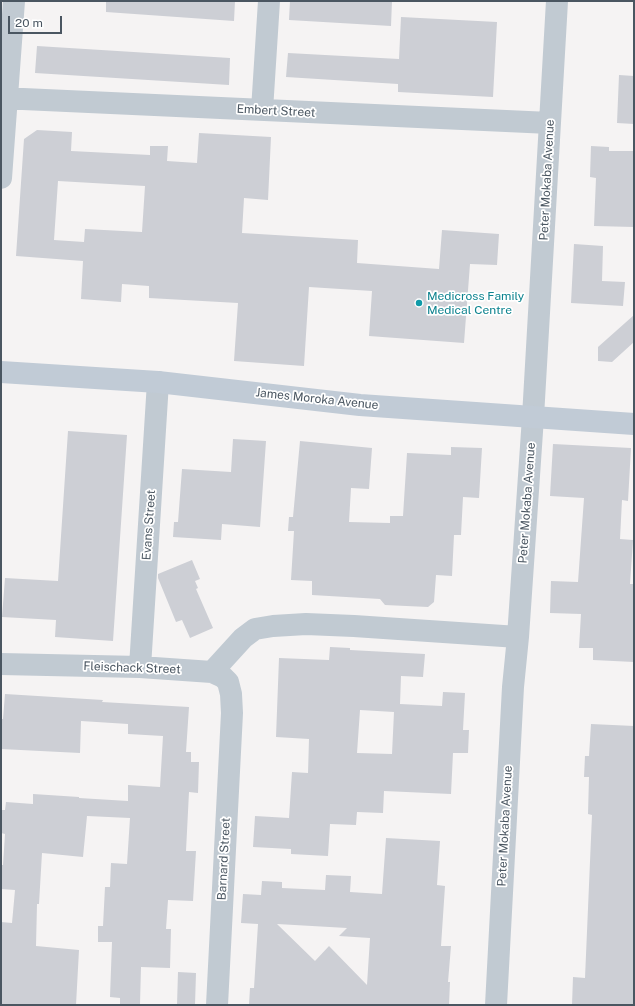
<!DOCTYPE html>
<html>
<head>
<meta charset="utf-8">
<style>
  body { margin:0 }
  #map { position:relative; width:635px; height:1006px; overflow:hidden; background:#f5f3f3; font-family:"Public Sans",sans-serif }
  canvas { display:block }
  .frame { position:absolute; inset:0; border:2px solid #4a5661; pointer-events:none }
  .scale { position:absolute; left:8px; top:16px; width:54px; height:18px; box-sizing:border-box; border:2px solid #4a5661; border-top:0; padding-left:5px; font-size:12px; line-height:14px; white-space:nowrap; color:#4a5661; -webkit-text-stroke:3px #fff; paint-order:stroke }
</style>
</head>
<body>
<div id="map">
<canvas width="635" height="1006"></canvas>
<div class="frame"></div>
<div class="scale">20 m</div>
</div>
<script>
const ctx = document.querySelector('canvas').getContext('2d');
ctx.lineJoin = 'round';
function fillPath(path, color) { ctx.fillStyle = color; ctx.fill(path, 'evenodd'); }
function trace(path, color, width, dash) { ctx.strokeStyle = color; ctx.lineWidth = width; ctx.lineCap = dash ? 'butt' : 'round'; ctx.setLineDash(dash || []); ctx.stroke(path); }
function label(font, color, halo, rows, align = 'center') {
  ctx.font = font + ' "Public Sans",sans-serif'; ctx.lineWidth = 3.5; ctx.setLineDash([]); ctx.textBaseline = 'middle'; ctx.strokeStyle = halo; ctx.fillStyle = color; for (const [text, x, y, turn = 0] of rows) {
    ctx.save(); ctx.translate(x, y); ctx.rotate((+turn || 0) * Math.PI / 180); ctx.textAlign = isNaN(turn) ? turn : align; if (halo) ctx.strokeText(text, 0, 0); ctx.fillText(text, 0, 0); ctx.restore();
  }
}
fillPath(new Path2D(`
  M106,1H235L234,21L106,12Z
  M290,1H392L391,26L289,20Z
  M401,17L497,22L493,97L398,92V84L286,77L288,53L399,59Z
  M37,46L230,58L229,85L35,73Z
  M619,75L634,76V124L617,123Z
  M37,130L72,132L71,151L150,155V146H168L167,161L197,163L199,133L271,137L268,200L244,198L242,233L358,240L357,263L439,269L442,230L499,234L497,265L470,264L464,343L369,336L372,291L309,287L304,366L234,361L238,303L149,298V286L122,284L121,302L81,299L83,261L16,256L24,139ZM58,181L145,186L142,232L85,229L84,242L54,240Z
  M591,146L609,147V151H634V227L594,226L596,178L590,177Z
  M574,244L603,246L602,281L625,282L623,306L571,303Z
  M634,315V342L612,362L598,361V347Z
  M68,431L127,435L113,641L55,637L56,620L2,617L5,578L58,581Z
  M233,439L266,441L260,527L222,524L221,540L173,537L174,522H178L182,469L231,472Z
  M300,441L372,448L369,489L351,488L349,522L390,523V516H403L407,453L451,455V447L482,448L479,498L463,497L461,535H454L452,576L436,575L434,602L428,607L385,605L380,599L312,595V581L291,580L294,531H288L289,517H293Z
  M553,444L631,448L628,501L622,500L620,539L633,540L630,584H634V662L593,660V648H579L581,614L550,613L551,581L578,582L584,498L550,496Z
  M192,560L200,579L195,581L198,588L196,589L213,628L190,638L182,620L176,622L158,578V574Z
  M330,647L350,648V650L425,654L423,677L401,676L400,704L442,706L443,692L465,693L463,730H469L468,753H453L451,794L384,791L383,813L357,812L356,825L330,824L328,856L291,854V849L253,847L255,816L289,818L292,772L308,773L309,739L276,737L279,658L329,660ZM360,710L394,712L392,754L357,753Z
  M5,694L103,700L102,702L189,707L186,752H191V762H199L198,793L189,792L186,851H196L193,901L168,900L166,929H171L170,968L141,967L140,1004H120V998L110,997L112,942H98V926H103L105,887H110L111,863L127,864L130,818L87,816L83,857L42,853L39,904H37L36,946L79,950L76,1005H1V922L12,923L15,890L1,889V865H3L5,834L1,833V810H5L6,802L33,804V794L79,797V798L128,801V785L160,787L163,736L128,734V724L81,721L80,753L1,749V719H3Z
  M591,724L634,726V1005H572L573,977L585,978L592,815L588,814L589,777H584L585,756H589Z
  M386,838L440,841L437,885L445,886L441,946H451L448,982H450L449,1005H249L250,988H254L258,924L241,923L243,894L261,895L262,881L282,882V888L325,890L326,875L351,876L350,892L382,894ZM277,924L347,928L339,936L370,938L367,985L329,946L315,961Z
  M178,972L196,973L195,1005H177Z`), '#cdcfd5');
trace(new Path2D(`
  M1,98L550,123
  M262,110L269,1
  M1,178L14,1
  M1,664L140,667L212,672L223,677L228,682L231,694L232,713L217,1005
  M140,667L158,382
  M212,672L243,638L255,629L273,626L306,624L354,626L518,637
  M496,1005L513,687L518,637L533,417L557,1`), '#c1cad2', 22);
trace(new Path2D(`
  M1,372L158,382L360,405L634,424`), '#c1cbd6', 22);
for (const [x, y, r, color] of [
  [419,303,4,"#0f9aa8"]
]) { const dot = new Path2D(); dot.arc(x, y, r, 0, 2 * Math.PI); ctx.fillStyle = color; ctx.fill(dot); trace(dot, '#fff', 1.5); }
label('12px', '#4a5661', '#fff', [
  ["Embert Street",276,111,3],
  ["Peter Mokaba Avenue",547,180,-87],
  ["James Moroka Avenue",317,399,6],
  ["Peter Mokaba Avenue",527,503,-86],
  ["Evans Street",149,525,-86],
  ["Fleischack Street",132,668,2],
  ["Peter Mokaba Avenue",505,826,-87],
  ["Barnard Street",224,859,-87]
]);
label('12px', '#0d838f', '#fff', [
  ["Medicross Family",427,296],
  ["Medical Centre",427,310]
], 'left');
</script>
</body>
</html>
